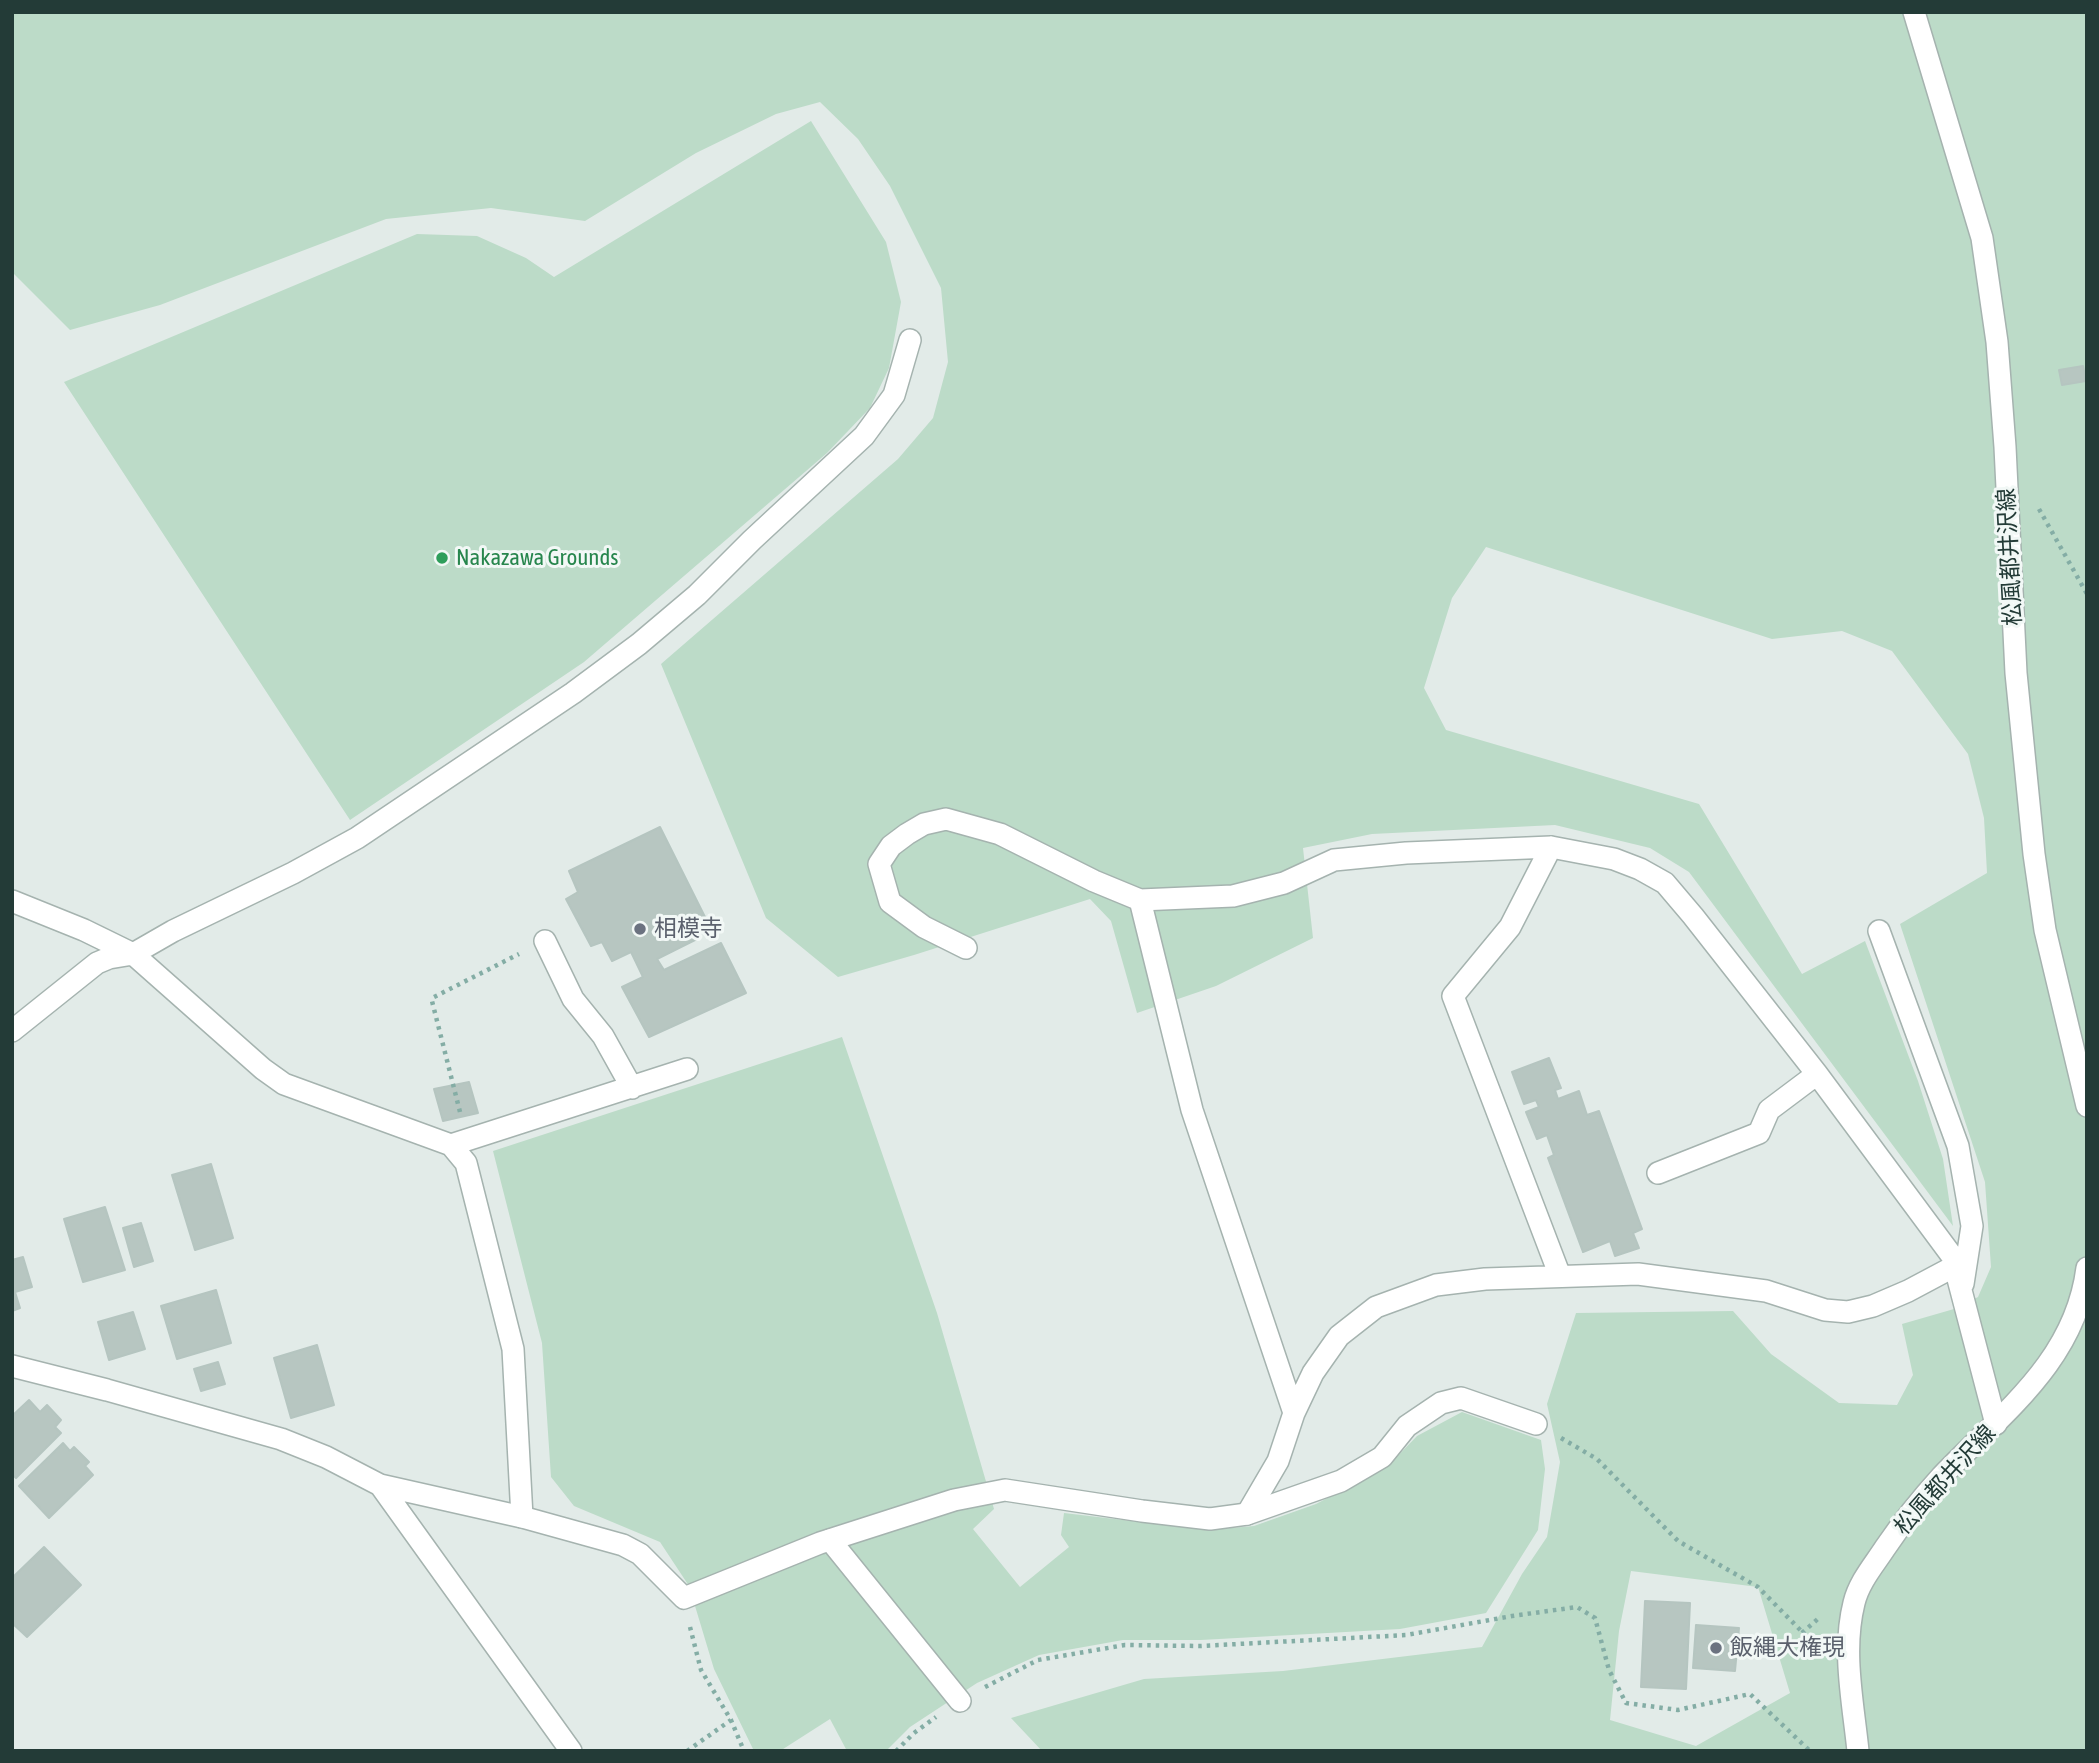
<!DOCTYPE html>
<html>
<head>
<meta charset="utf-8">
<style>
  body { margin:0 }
  #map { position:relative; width:2099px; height:1763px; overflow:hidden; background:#e2ebe8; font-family:"Asap Condensed",sans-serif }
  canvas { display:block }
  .frame { position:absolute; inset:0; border:14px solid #233b37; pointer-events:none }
</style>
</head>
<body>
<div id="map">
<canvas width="2099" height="1763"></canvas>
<div class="frame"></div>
</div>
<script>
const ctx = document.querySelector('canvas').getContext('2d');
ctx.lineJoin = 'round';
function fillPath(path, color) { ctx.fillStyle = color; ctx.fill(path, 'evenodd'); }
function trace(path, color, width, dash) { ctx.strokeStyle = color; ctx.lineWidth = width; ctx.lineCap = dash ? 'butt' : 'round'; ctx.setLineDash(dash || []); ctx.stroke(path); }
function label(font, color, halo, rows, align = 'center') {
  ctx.font = font + ' "Asap Condensed","Noto Sans JP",sans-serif'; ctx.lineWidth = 6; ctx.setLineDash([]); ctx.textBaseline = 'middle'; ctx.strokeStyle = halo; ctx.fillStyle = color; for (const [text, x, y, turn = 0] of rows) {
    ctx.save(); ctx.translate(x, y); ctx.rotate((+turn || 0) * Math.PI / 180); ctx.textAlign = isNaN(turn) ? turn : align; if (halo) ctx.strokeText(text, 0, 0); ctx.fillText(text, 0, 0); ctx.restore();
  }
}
fillPath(new Path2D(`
  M12,12H2087V1751H1042L1011,1718L1144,1679L1283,1671L1482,1647L1522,1574L1547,1537L1560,1462L1547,1404L1576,1313L1733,1311L1771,1354L1839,1403L1897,1405L1913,1375L1902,1324L1954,1309L1978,1297L1991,1267L1985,1182L1900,924L1987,873L1984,818L1968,754L1892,651L1842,631L1772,639L1486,547L1452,598L1424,688L1446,730L1699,804L1802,974L1865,941L1918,1081L1943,1159L1953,1226L1689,872L1650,848L1555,825L1372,834L1303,848L1313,938L1216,986L1137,1013L1111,921L1090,899L914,955L838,977L766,918L661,664L898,459L933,418L948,362L941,288L890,186L858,139L820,102L776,114L696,153L585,221L491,208L386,219L160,305L70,330L12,272ZM1631,1571L1758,1587L1790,1693L1696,1746L1610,1720L1619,1631Z
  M811,121L886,242L901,302L889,368L870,408L827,453L584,662L350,820L64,382L417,234L477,236L526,258L554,277Z
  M842,1037L937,1313L994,1509L973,1529L1020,1587L1069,1547L1061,1535L1064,1513L1208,1530L1254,1526L1316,1504L1387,1467L1417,1436L1462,1412L1541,1440L1545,1469L1538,1530L1486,1613L1400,1629L1201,1640H1123L1039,1655L977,1683L910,1727L886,1751H847L830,1719L780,1751H754L714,1669L689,1586L660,1542L574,1506L551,1477L542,1343L493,1151Z`), '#bcdbc8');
const building = new Path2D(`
  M2083,366L2086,381L2062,385L2059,370Z
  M660,827L705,917L695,922L701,937L657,959L664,970L721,943L746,993L649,1037L622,987L643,977L631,952L612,961L602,942L591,946L566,899L578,892L569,871Z
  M1549,1058L1561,1088L1555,1090L1558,1099L1579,1091L1587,1115L1599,1111L1642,1229L1633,1233L1639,1248L1615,1256L1610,1241L1583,1252L1548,1158L1554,1155L1547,1135L1537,1139L1526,1112L1539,1107L1536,1100L1524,1104L1512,1072Z
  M469,1082L478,1113L443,1121L434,1089Z
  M211,1164L233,1238L195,1250L172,1175Z
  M105,1207L125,1270L83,1282L64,1219Z
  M141,1223L153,1261L134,1267L123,1228Z
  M23,1257L32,1287L15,1292L20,1308L12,1311V1260Z
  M216,1290L231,1343L177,1359L161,1306Z
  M133,1312L145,1349L109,1360L98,1322Z
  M317,1345L334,1405L291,1418L274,1358Z
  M218,1362L225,1384L201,1391L194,1369Z
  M29,1400L40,1412L47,1405L61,1420L55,1427L61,1433L16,1478L12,1474V1416Z
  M63,1443L70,1451L74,1447L89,1462L85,1466L93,1475L49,1518L19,1486Z
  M44,1547L81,1585L27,1637L12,1623V1578Z
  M1645,1601L1690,1603L1686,1689L1641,1687Z
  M1696,1625L1739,1628L1735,1671L1693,1668Z`);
fillPath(building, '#b7c6c1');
trace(building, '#b5c5c0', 2);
const service = new Path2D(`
  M1551,847L1510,927L1453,996L1560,1276
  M1140,900L1192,1110L1294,1413
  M12,901L84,930L133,954L263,1069L284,1084L451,1145L466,1163L513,1349L522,1517
  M1879,931L1958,1146L1972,1226L1963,1284
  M545,941L573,999L603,1036L632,1088
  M966,948L924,927L890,902L879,864L891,846L907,834L924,824L946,819L1000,834L1094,881L1140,900L1233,896L1284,883L1334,860L1406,853L1551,847L1614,859L1640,869L1665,883L1693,916L1817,1074L1952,1256L1996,1424
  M12,1031L97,963L109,958L133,954L173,931L293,873L357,838L573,693L639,644L697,595L752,540L864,436L894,395L910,340
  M451,1145L687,1069
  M1658,1173L1759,1133L1769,1110L1817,1074
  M1247,1514L1278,1461L1294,1413L1313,1373L1339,1336L1376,1307L1436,1285L1485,1279L1638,1274L1766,1291L1825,1310L1848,1312L1873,1306L1908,1291L1955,1266
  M830,1540L960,1701`);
const minor = new Path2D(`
  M12,1366L107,1390L281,1439L326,1457L380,1485L522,1517L623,1545L640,1554L684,1598L820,1543L954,1500L1005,1490L1142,1511L1210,1519L1247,1514L1341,1481L1382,1457L1407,1426L1441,1403L1461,1398L1536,1424
  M380,1485L571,1751`);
const tertiary = new Path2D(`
  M1914,12L1982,238L1997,342L2005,447L2016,673L2034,854L2045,930L2087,1106
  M1858,1751C1853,1702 1842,1651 1854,1603C1859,1582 1874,1565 1885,1548C1902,1523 1921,1499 1941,1477C2001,1414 2075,1362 2087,1268`);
trace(service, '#a5b3af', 24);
trace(minor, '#a5b3af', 24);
trace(tertiary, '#a5b3af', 24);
trace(new Path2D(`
  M2039,509L2087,594
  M460,1112L432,1001L434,997L519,954
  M1561,1438L1597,1459L1678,1541L1758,1587L1818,1648
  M690,1627L701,1670L731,1720L744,1751
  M1802,1633L1820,1617
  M985,1687L1038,1660L1125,1645L1201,1646L1406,1635L1512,1616L1577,1607L1595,1618L1609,1670L1626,1703L1678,1710L1750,1694L1810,1751
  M687,1751L731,1720
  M896,1751L914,1733L936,1717`), '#84ada5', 4.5, [3.5, 5]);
trace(service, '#fff', 21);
trace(minor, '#fff', 21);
trace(tertiary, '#fff', 21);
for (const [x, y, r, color] of [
  [442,558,7,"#2e9e5b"],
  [640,929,7,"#6b7280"],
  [1716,1648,7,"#6b7280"]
]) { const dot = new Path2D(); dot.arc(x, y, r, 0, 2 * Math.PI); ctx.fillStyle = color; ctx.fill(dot); trace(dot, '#f2f8f6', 2.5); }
label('23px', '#233b37', '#f2f8f6', [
  ["松風都井沢線",2010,557,-93],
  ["松風都井沢線",1945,1480,-48]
]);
label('23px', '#27864d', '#f2f8f6', [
  ["Nakazawa Grounds",456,558]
], 'left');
label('23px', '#5b616d', '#f2f8f6', [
  ["相模寺",654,929],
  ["飯縄大権現",1730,1648]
], 'left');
</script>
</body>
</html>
